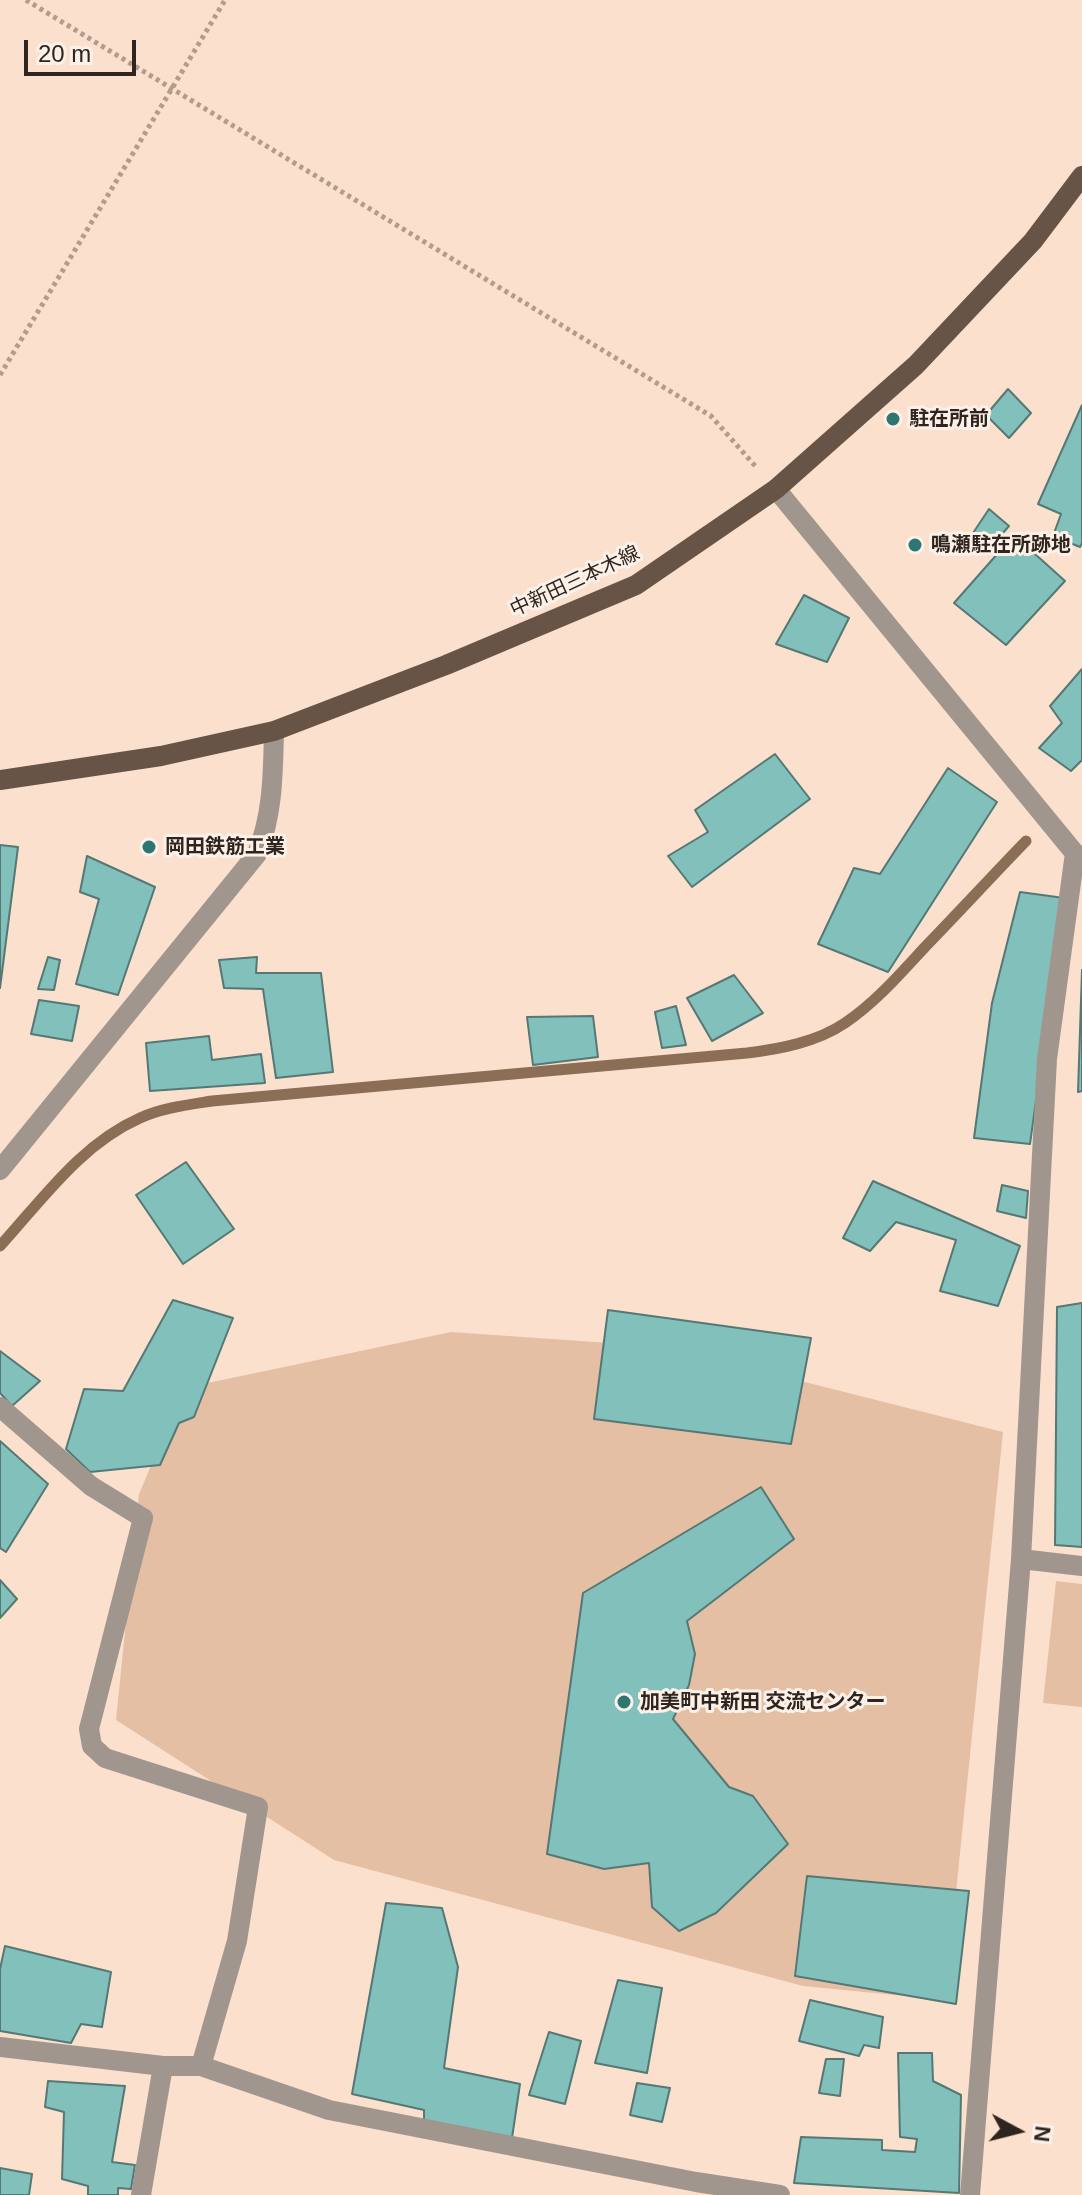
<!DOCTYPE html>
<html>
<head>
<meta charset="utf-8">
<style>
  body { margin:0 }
  #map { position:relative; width:1082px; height:2195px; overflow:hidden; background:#fbe0cd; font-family:Helvetica,sans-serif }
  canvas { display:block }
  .north { position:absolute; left:978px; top:2091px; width:80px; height:80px; -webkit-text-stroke:6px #fcf1e9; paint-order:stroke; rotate:97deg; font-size:22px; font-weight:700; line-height:32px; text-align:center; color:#2f251e }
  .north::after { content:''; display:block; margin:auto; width:28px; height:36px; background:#2f251e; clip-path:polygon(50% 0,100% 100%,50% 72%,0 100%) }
  .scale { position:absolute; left:24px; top:40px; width:112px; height:36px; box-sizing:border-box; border:4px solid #2f251e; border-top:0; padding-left:10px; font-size:24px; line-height:28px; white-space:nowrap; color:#2f251e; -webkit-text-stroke:6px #fcf1e9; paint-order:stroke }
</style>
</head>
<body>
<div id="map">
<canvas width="1082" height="2195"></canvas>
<div class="north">N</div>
<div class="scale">20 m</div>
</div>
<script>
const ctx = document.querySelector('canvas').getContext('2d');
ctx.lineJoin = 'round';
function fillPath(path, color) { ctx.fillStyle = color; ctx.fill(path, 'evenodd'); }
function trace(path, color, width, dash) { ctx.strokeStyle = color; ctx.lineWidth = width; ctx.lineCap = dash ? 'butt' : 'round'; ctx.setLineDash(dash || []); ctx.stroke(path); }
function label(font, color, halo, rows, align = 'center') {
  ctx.font = font + ' Helvetica,"Noto Sans JP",sans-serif'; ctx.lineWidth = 6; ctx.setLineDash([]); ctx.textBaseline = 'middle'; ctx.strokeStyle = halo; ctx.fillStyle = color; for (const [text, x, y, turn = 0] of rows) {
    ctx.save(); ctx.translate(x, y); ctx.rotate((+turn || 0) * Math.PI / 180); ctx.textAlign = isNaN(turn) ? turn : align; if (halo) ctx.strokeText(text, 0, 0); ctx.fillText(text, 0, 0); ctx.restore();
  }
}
fillPath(new Path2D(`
  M451,1332L609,1343L781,1376L1003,1432L945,2000L803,1986L334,1860L116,1720L139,1494L184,1388Z
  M1056,1581L1082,1584V1707L1043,1703Z`), '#e5bfa3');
trace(new Path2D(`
  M0,1246C42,1200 81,1144 140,1118C162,1108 187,1105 212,1101L747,1053C780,1049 817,1042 845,1023C875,1003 901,973 925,947C959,912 992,876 1026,841`), '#8c6d56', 11);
const building = new Path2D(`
  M1008,389L1031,413L1009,438L986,415Z
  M1082,405V543L1080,547L1053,536L1061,514L1038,504Z
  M989,509L1009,526L989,549L971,536Z
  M1014,535L1065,581L1006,645L954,603Z
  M804,595L849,618L827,662L776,644Z
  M1082,669V760L1071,771L1039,748L1062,723L1050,706Z
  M775,754L810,799L692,887L668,856L708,832L695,810Z
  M948,768L997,802L888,972L818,944L854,868L880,874Z
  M0,845L18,847L0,988Z
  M87,856L155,887L118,995L76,984L99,899L80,892Z
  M1020,892L1064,898L1030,1144L974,1138L992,1003Z
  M48,957L60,960L54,990L38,989Z
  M257,957L256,973H321L333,1072L276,1078L263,989L224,988L219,960Z
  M1082,970V1091L1078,1092Z
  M734,975L763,1013L712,1041L687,998Z
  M39,1000L79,1006L72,1041L31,1034Z
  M676,1006L686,1045L662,1048L655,1012Z
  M593,1016L598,1057L533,1065L527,1017Z
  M209,1036L212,1060L261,1054L265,1083L150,1091L146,1043Z
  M186,1162L234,1229L183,1264L136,1195Z
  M873,1181L1020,1246L998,1306L940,1291L956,1240L896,1222L870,1251L843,1238Z
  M1002,1185L1028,1191L1026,1218L997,1211Z
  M173,1300L233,1318L194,1417L179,1423L160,1465L90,1472L66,1449L84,1389L123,1391Z
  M1082,1303V1547L1055,1545L1057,1307Z
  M608,1310L811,1338L791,1444L594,1419Z
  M0,1351L40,1381L12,1406L0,1393Z
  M0,1441L48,1484L6,1552L0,1548Z
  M761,1487L794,1539L687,1621L695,1654L689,1685L673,1719L729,1787L753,1796L788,1844L716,1913L679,1931L652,1907L649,1863L604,1869L547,1854L583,1593Z
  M0,1580L17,1599L0,1618Z
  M807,1876L969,1891L956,2004L795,1976Z
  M386,1903L442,1908L458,1967L444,2068L520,2084L512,2138L424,2121V2110L352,2094Z
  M5,1946L111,1972L102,2027L81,2024L71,2043L0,2031V1969Z
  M618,1980L662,1988L647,2073L595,2063Z
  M810,2000L883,2017L879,2048L864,2045L859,2056L799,2041Z
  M549,2032L581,2041L565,2104L529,2095Z
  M898,2053H932L933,2081L961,2095L959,2193L794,2183L801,2137L882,2140V2150L915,2152L917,2139L900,2137Z
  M826,2059H844L840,2096L819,2093Z
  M48,2081L125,2086L112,2162L135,2165L131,2189L118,2188V2195H88V2186L62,2179L64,2112L45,2107Z
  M637,2083L670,2088L662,2122L630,2115Z
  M0,2168L32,2174L29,2195H0Z`);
fillPath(building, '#81c0bb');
trace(building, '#557875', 2);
trace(new Path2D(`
  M26,0L711,416L757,468
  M0,375L225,0`), '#b19c8d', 5, [4, 4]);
trace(new Path2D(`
  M776,489L1082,862
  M0,1170L257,854C273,814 273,774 274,731
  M0,1407L91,1486L143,1518L89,1729L92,1746L105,1758L258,1807L237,1941L201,2066
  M1021,1559L1082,1566
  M0,2047L163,2066H201L329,2110L696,2182L780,2195
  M141,2195L163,2066
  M970,2195L1021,1559L1047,1059L1075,853`), '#a1968d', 20);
trace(new Path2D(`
  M0,780L161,756L274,731L446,665L636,585L776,489L916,365L1033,241L1082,176`), '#675446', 20);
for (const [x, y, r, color] of [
  [893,419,8,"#2d7671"],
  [915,545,8,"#2d7671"],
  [149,847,8,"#2d7671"],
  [624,1702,8,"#2d7671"]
]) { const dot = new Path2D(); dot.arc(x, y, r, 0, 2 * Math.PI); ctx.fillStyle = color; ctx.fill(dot); trace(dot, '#fcf1e9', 3); }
label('bold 20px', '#2f251e', '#fcf1e9', [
  ["駐在所前",909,419],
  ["鳴瀬駐在所跡地",931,545],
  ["岡田鉄筋工業",165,847],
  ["加美町中新田 交流センター",640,1702]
], 'left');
label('20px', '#2f251e', '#fcf1e9', [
  ["中新田三本木線",575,582,-25]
]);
</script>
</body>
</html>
